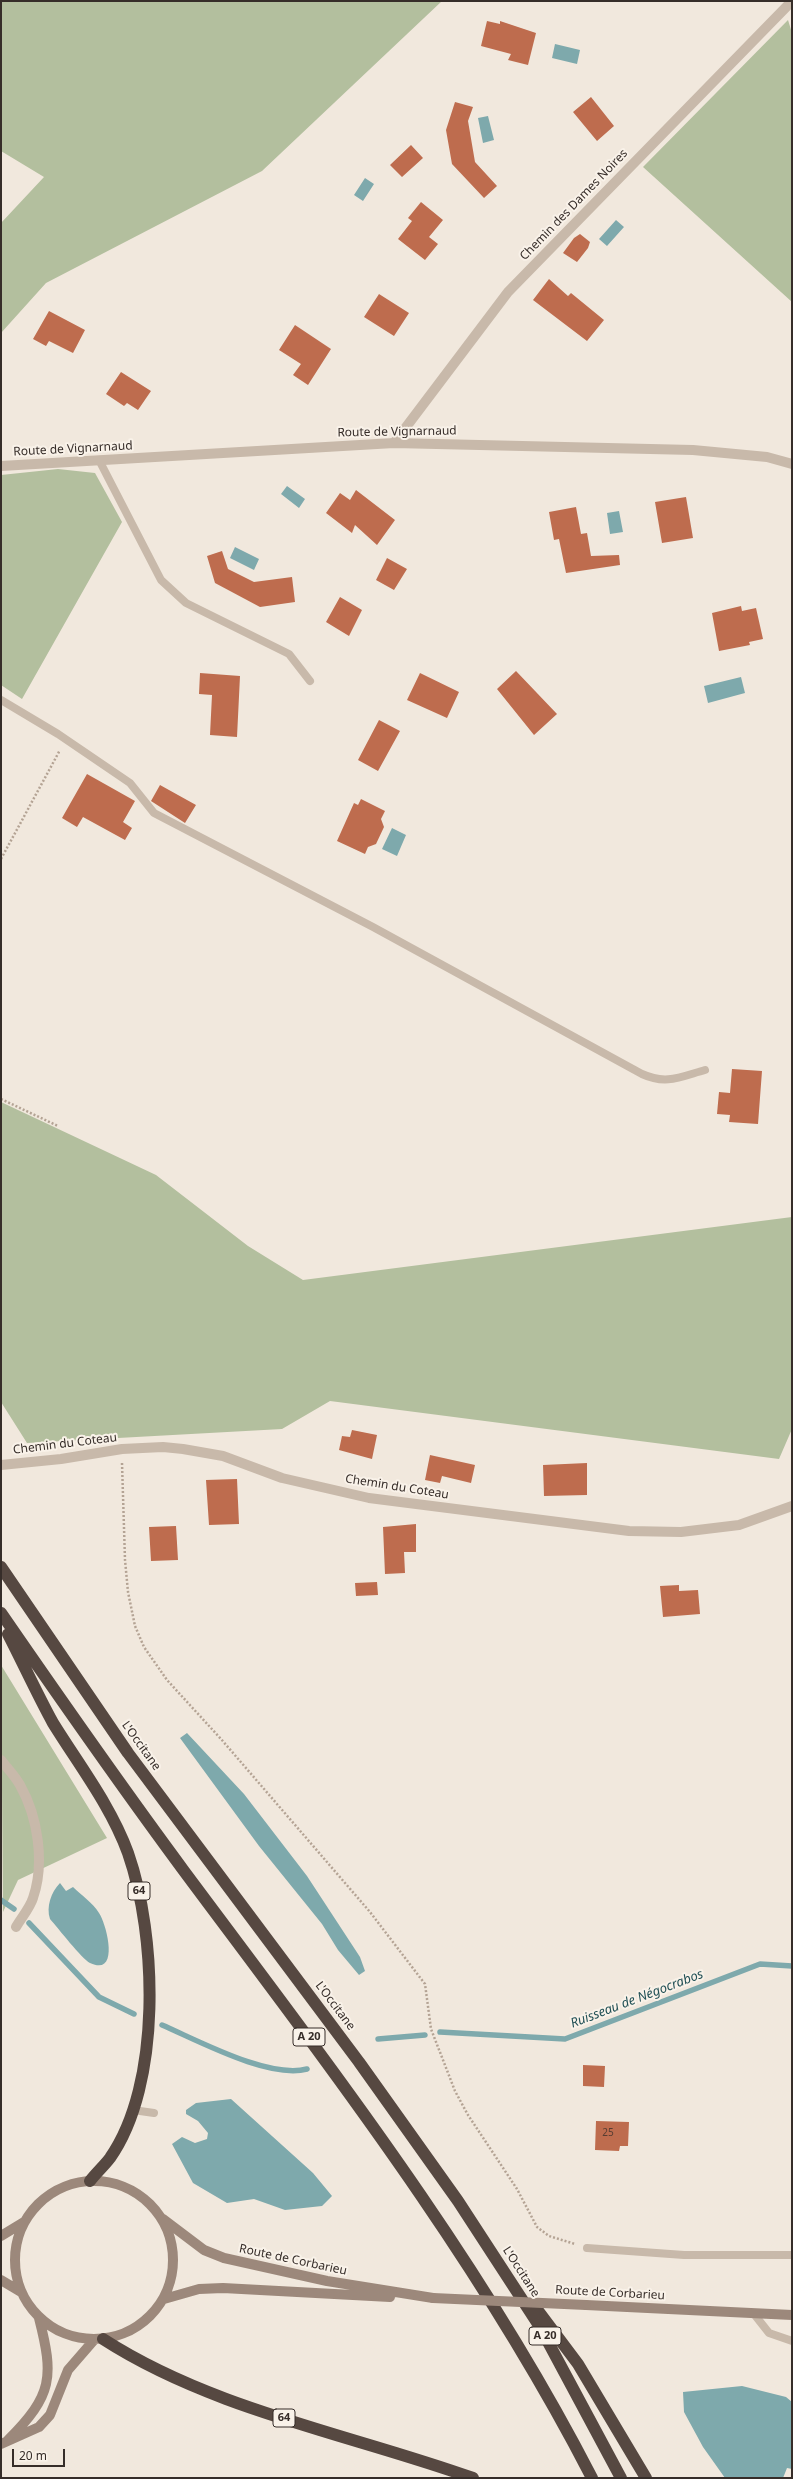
<!DOCTYPE html>
<html>
<head>
<meta charset="utf-8">
<style>
  body { margin:0 }
  #map { position:relative; width:793px; height:2479px; overflow:hidden; background:#f1e8dd; font-family:"Noto Sans",sans-serif }
  canvas { display:block }
  .frame { position:absolute; inset:0; border:2px solid #362d29; pointer-events:none }
  .scale { position:absolute; left:12px; top:2449px; width:53px; height:18px; box-sizing:border-box; border:2px solid #362d29; border-top:0; padding-left:5px; font-size:12px; line-height:14px; white-space:nowrap; color:#362d29; -webkit-text-stroke:3px #f9f2e9; paint-order:stroke }
</style>
</head>
<body>
<div id="map">
<canvas width="793" height="2479"></canvas>
<div class="frame"></div>
<div class="scale">20 m</div>
</div>
<script>
const ctx = document.querySelector('canvas').getContext('2d');
ctx.lineJoin = 'round';
function fillPath(path, color) { ctx.fillStyle = color; ctx.fill(path, 'evenodd'); }
function trace(path, color, width, dash) { ctx.strokeStyle = color; ctx.lineWidth = width; ctx.lineCap = dash ? 'butt' : 'round'; ctx.setLineDash(dash || []); ctx.stroke(path); }
function label(font, color, halo, rows, align = 'center') {
  ctx.font = font + ' "Noto Sans",sans-serif'; ctx.lineWidth = 4; ctx.setLineDash([]); ctx.textBaseline = 'middle'; ctx.strokeStyle = halo; ctx.fillStyle = color; for (const [text, x, y, turn = 0] of rows) {
    ctx.save(); ctx.translate(x, y); ctx.rotate((+turn || 0) * Math.PI / 180); ctx.textAlign = isNaN(turn) ? turn : align; if (halo) ctx.strokeText(text, 0, 0); ctx.fillText(text, 0, 0); ctx.restore();
  }
}
fillPath(new Path2D(`
  M1,1H442L262,171L46,283L1,333V223L44,177L1,151Z
  M788,20L792,33V302L643,167Z
  M58,469L95,473L122,522L22,699L1,685V475Z
  M1,1102L156,1175L248,1246L303,1280L792,1217V1429L779,1459L330,1401L282,1429L27,1443L1,1402Z
  M1,1665L107,1838L18,1880L3,1912Z`), '#b3bf9e');
fillPath(new Path2D(`
  M555,44L580,50L577,64L552,58Z
  M488,116L494,140L483,143L478,118Z
  M365,178L374,184L363,201L354,195Z
  M616,220L624,227L607,246L599,239Z
  M287,486L305,499L299,508L281,494Z
  M619,511L623,532L610,534L607,513Z
  M235,547L259,559L254,570L230,558Z
  M741,677L745,693L708,703L704,686Z
  M392,828L406,835L397,856L382,849Z
  M187,1733L244,1794L307,1876L360,1957L365,1971L359,1975L338,1950L322,1924L259,1846L180,1738Z
  M60,1883L66,1891L73,1887C81,1895 93,1903 99,1913C107,1925 120,1977 90,1963C82,1959 58,1928 50,1919C46,1907 51,1892 60,1883Z
  M231,2099L313,2173L332,2196L322,2206L285,2210L254,2199L227,2203L193,2183L172,2144L182,2137L195,2143L207,2139L208,2133L198,2121L186,2114V2110L196,2103Z
  M742,2386L786,2397L792,2402V2469L787,2468L783,2478H725L703,2447L684,2412L683,2392Z`), '#7ea9ac');
trace(new Path2D(`
  M1,1900L14,1909
  M29,1923L99,1997L134,2014
  M162,2025C199,2041 269,2079 307,2069
  M440,2032L565,2039L760,1964L792,1966
  M378,2039L425,2035`), '#7ea9ac', 5.5);
fillPath(new Path2D(`
  M487,21L500,24V21L536,33L528,65L508,60L511,54L481,46Z
  M591,97L614,126L597,141L573,112Z
  M455,102L473,107L468,121L475,162L497,186L484,198L452,164L446,130Z
  M411,145L423,158L402,177L390,165Z
  M421,202L443,220L429,237L438,244L425,260L398,239L412,221L408,218Z
  M580,234L590,242L588,248L577,262L563,253L574,238Z
  M549,279L568,296L571,293L604,320L587,341L533,300Z
  M379,294L409,313L394,336L364,317Z
  M49,311L85,330L73,353L49,341L46,346L33,339Z
  M295,325L331,349L308,385L293,375L301,364L279,350Z
  M121,372L151,391L138,410L127,403L124,406L106,394Z
  M356,490L395,520L377,545L355,525L352,533L326,513L340,493L350,500Z
  M686,497L693,538L662,543L655,502Z
  M576,507L581,534L587,533L591,556L619,555L620,565L566,573L559,539L554,540L549,512Z
  M222,551L228,569L254,582L292,577L295,602L260,607L215,583L207,556Z
  M387,558L407,569L394,590L376,580Z
  M340,597L362,610L349,636L326,622Z
  M741,606L742,611L756,608L763,639L749,642L750,645L719,651L712,613Z
  M516,671L557,714L534,735L497,689Z
  M200,673L240,676L237,737L210,735L212,695L199,694Z
  M420,673L459,692L447,718L407,700Z
  M379,720L400,731L378,771L358,760Z
  M87,774L135,801L123,822L132,828L125,840L83,817L77,827L62,818Z
  M160,785L196,805L185,823L151,801Z
  M361,799L385,811L381,819L384,827L376,844L368,847L365,854L337,841L354,803L358,805Z
  M732,1069L762,1071L758,1124L729,1122L730,1115L717,1114L719,1092L730,1093Z
  M352,1430L377,1435L372,1459L339,1450L342,1436L350,1437Z
  M430,1455L475,1465L471,1483L442,1476L440,1483L425,1480Z
  M587,1463V1495L544,1496L543,1465Z
  M237,1479L239,1524L209,1525L206,1480Z
  M416,1524V1552H404L405,1573L385,1574L383,1527Z
  M176,1526L178,1560L151,1561L149,1527Z
  M377,1582L378,1595L356,1596L355,1583Z
  M679,1585V1591L698,1590L700,1614L663,1617L660,1586Z
  M583,2065L605,2066L604,2087L583,2086Z
  M596,2121L629,2122L628,2146H620L619,2151L595,2150Z`), '#be6c4e');
trace(new Path2D(`
  M1,859L60,750
  M1,1099L58,1126
  M122,1463L125,1560L128,1592L135,1626L144,1647L167,1680L221,1739L370,1912L425,1984L431,2029L455,2091L468,2115L517,2189L537,2227L549,2236L575,2244`), '#b4a394', 2.5, [2, 2]);
trace(new Path2D(`
  M99,460L161,580L186,603L289,654L310,681
  M1,700L58,734L130,783L154,813L373,927L642,1074C666,1085 680,1077 705,1070
  M133,2110L154,2113
  M587,2248L684,2255H792
  M754,2314L769,2333L792,2341`), '#c8b9aa', 8);
trace(new Path2D(`
  M394,443L508,292L792,1
  M1,1465L61,1459L122,1449L163,1447L183,1449L223,1456L282,1478L369,1498L629,1531L681,1532L739,1525L792,1506
  M1,1760C7,1768 15,1776 20,1785C38,1817 45,1863 33,1898C30,1908 21,1918 16,1927`), '#c8b9aa', 10);
trace(new Path2D(`
  M1,466L394,443L693,450L767,457L792,464`), '#c8b9aa', 10);
trace(new Path2D(`
  M15 2260a79 79 0 1 1 158 0a79 79 0 1 1-158 0Z
  M163,2219L204,2250L224,2258L327,2281L433,2298
  M1,2236L24,2222
  M1,2280L21,2292
  M164,2299L199,2289L223,2288L390,2297
  M586,2305L792,2315
  M8,2440C53,2395 54,2377 39,2318
  M1,2444L39,2427L50,2415L68,2370L94,2340`), '#9c887b', 10);
trace(new Path2D(`
  M1,1567L128,1753L359,2062L458,2201L540,2327L621,2478
  M1,1613C61,1700 121,1786 184,1871C330,2067 480,2260 592,2478
  M8,1634C23,1663 37,1694 53,1723C79,1765 111,1806 128,1853C157,1936 162,2084 110,2158C104,2166 96,2173 90,2181
  M536,2308L578,2364L646,2478
  M103,2339C213,2410 350,2434 473,2478`), '#564841', 12);
trace(new Path2D(`
  M433,2298L586,2305`), '#9c887b', 10);
label('10px', '#583d32', null, [
  ["25",608,2133]
]);
for (const [x, y, w] of [
  [139,1891,22],
  [309,2037,32],
  [545,2336,32],
  [284,2418,22]
]) { const box = new Path2D(); box.roundRect(x - w / 2, y - 9, w, 18, 3); ctx.fillStyle = '#f9f2e9'; ctx.fill(box); trace(box, '#362d29', 1); }
label('bold 11px', '#362d29', null, [
  ["64",139,1891],
  ["A 20",309,2037],
  ["A 20",545,2336],
  ["64",284,2418]
]);
label('12px', '#362d29', '#f9f2e9', [
  ["Chemin des Dames Noires",574,205,-46],
  ["Route de Vignarnaud",397,432,-1],
  ["Route de Vignarnaud",73,449,-3],
  ["Chemin du Coteau",65,1444,-7],
  ["Chemin du Coteau",397,1487,9],
  ["L'Occitane",141,1746,54],
  ["L'Occitane",335,2006,53],
  ["Route de Corbarieu",293,2260,12],
  ["L'Occitane",521,2272,57],
  ["Route de Corbarieu",610,2293,3]
]);
label('italic 13px', '#215055', '#f9f2e9', [
  ["Ruisseau de Négocrabos",637,1999,-21]
]);
</script>
</body>
</html>
